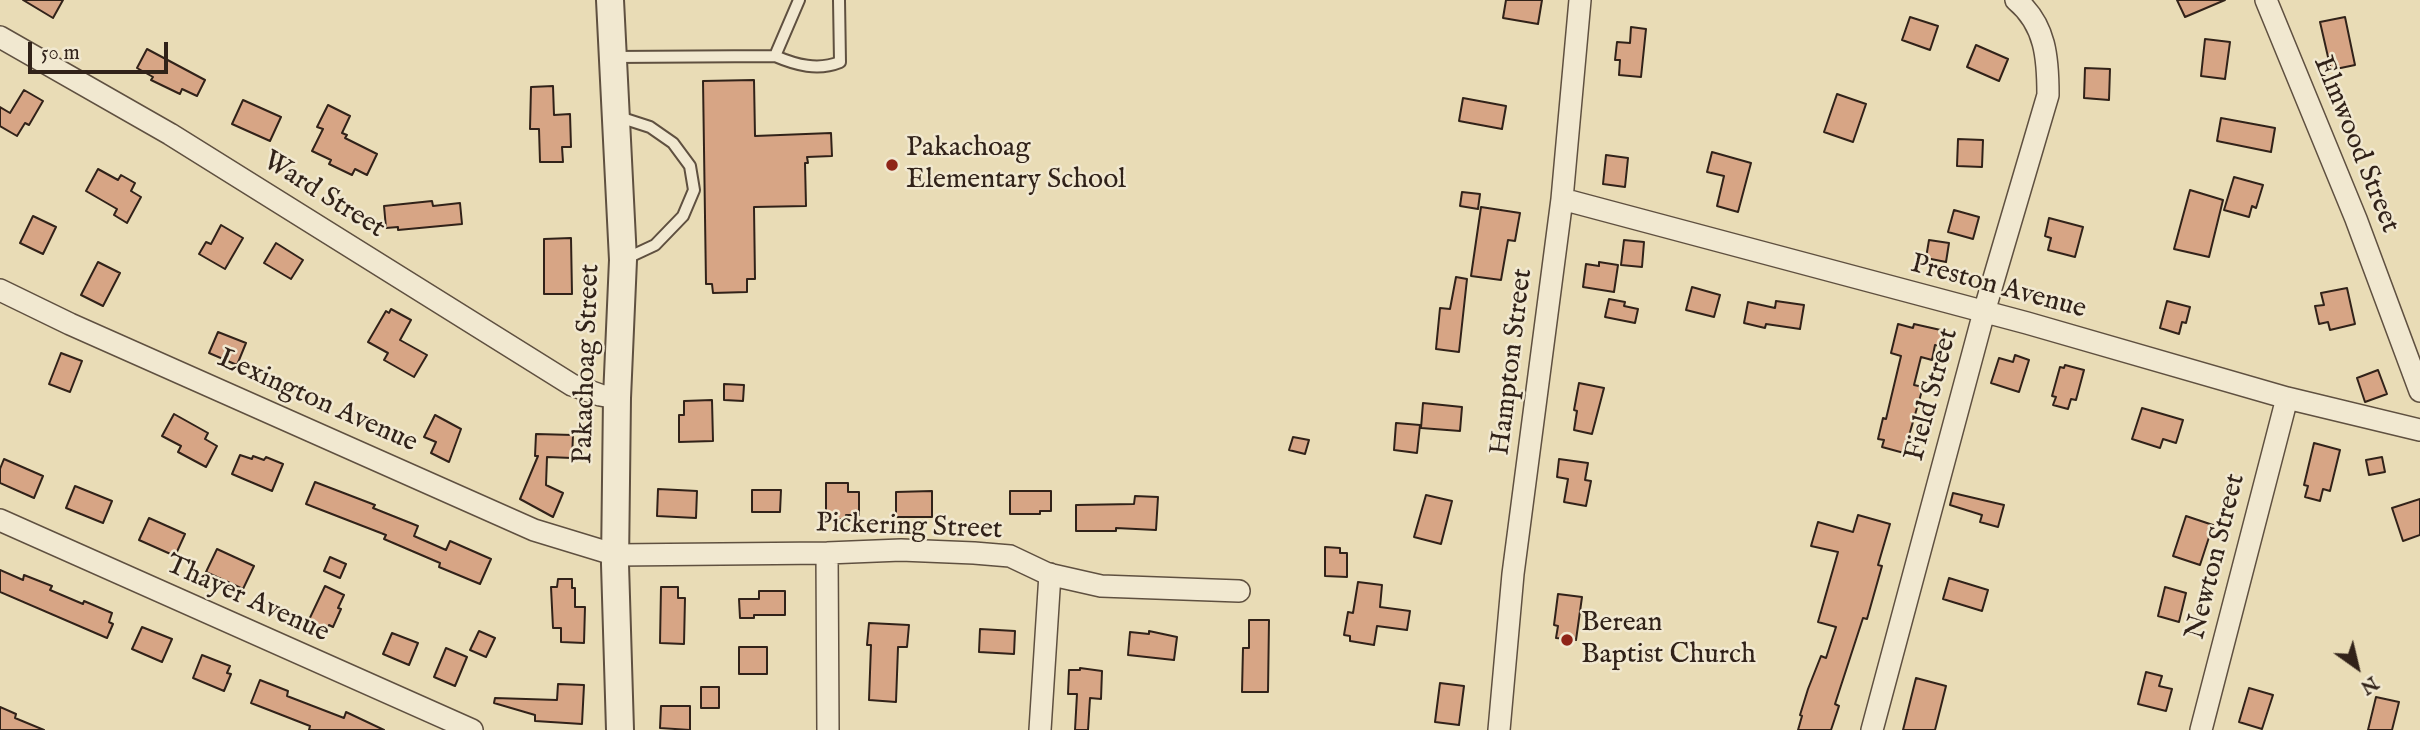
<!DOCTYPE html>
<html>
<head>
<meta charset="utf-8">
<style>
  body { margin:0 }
  #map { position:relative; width:2420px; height:730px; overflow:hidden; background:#e9dcb6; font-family:"IM FELL English",serif }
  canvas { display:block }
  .north { position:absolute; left:2322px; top:632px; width:70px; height:70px; -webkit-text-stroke:5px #f1e8d0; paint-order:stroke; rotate:146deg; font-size:19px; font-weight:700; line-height:28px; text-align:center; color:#312219 }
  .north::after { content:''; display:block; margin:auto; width:24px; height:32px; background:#312219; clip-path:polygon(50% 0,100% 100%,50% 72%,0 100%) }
  .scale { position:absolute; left:28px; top:42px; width:140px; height:32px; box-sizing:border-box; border:4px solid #312219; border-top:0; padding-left:9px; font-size:21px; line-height:24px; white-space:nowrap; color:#312219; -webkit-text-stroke:5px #f1e8d0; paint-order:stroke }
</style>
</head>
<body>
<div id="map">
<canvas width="2420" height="730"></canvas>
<div class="north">N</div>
<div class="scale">50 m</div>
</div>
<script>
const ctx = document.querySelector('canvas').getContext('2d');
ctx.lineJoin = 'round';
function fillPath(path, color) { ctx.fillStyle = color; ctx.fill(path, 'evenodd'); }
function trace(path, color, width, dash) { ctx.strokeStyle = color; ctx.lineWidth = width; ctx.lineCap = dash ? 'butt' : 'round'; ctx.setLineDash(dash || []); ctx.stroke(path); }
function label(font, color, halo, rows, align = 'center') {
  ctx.font = font + ' "IM FELL English",serif'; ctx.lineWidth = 5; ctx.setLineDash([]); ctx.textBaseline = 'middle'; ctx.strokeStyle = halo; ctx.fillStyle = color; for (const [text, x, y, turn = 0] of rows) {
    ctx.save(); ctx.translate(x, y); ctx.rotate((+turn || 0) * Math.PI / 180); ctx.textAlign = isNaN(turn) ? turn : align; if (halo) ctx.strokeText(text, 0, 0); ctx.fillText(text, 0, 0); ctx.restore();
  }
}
const building = new Path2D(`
  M23,0H63L53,18Z
  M1506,0H1542L1538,24L1503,18Z
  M2177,0H2225L2185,17Z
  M1910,17L1938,26L1930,50L1902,40Z
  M2345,17L2355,65L2331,70L2320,22Z
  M1631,27L1646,29L1641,77L1619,75L1620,60H1615L1617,42L1630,43Z
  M2205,39L2230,42L2225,79L2201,76Z
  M1976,45L2008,59L1999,81L1967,67Z
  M147,49L205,80L197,96L182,89L180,94L151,80L153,77L137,68Z
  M2085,68L2110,69L2109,100L2084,98Z
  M754,80L755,136L831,133L832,156L807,157L808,163H805L806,206L754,207L755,279H747V292L713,293L712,284H706L703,81Z
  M553,86L554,115L570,114L571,147H562L563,162H540L539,129H530L531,87Z
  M24,90L43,101L29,125L25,123L17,136L0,126V107L10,113Z
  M1837,94L1866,104L1853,142L1824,132Z
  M1463,98L1506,106L1502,129L1459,121Z
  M243,100L281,117L270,141L232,124Z
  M328,105L350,116L342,133L347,135L345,138L377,154L367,175L355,169L352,175L329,164L331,160L312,151L323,129L317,127Z
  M2221,118L2275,128L2271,152L2217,141Z
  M1958,139L1983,140L1982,167L1957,166Z
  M1712,152L1751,163L1738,212L1717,206L1724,176L1707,172Z
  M1606,155L1628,158L1625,187L1603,184Z
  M98,169L118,180L121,175L135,183L131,191L141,197L127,223L114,215L117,209L86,191Z
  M2234,177L2263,185L2256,208L2252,206L2249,217L2224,210Z
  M2190,190L2223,200L2209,257L2174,249Z
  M1462,192L1480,194L1478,209L1460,206Z
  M432,201L433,206L460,203L462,224L398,230V227L386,228L384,206Z
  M1481,207L1520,213L1515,241L1508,240L1501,280L1471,276Z
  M1954,210L1979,217L1973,239L1948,232Z
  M33,216L56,227L43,254L20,243Z
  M2049,218L2083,227L2075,257L2048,250L2051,238L2045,236Z
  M221,225L243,238L225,269L199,254L206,242L211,244Z
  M571,238L572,294H544V239Z
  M1624,240L1644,242L1642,267L1621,265Z
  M1929,240L1949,243L1946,262L1926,258Z
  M276,243L303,260L291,279L264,263Z
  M98,262L120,273L103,306L81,295Z
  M1599,262L1618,265L1614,292L1583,287L1586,264L1599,266Z
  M1456,277L1467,279L1459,352L1436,349L1440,308L1450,309Z
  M1692,287L1720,295L1714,317L1686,310Z
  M2347,288L2355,324L2330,330L2328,322L2319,324L2315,306L2324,305L2321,293Z
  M1609,299L1625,302L1624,306L1638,309L1635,323L1605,317Z
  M1776,301L1804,305L1800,329L1766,324L1765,328L1744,323L1748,302L1775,308Z
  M2167,301L2190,307L2186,323L2182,322L2179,334L2160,328Z
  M391,309L411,320L400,340L427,355L414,377L384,360L388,353L368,342L386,311L389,313Z
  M1898,324L1913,328L1914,324L1945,331L1941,346L1935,345L1932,360L1921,357L1914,385L1923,387L1904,453L1882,447L1884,440L1878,439L1883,418L1886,419L1901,356L1891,353Z
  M218,332L246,343L237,365L209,353Z
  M61,353L82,361L70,392L49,384Z
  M2015,355L2029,360L2019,392L1991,383L1999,358L2013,362Z
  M2065,365L2084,370L2076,400L2071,399L2068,409L2053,405L2056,397L2052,396L2060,367L2064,368Z
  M2378,370L2387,394L2365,402L2357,378Z
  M1579,383L1604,388L1592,434L1574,430L1577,411L1574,410Z
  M724,384L744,385L743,401L724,400Z
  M712,400L713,441L679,442V415H684V401Z
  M1423,403L1462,407L1460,431L1421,428Z
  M2142,408L2183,420L2176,443L2163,439L2160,448L2132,439Z
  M174,414L208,433L205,439L217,446L206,467L178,452L181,446L162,436Z
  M435,415L461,429L449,462L431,453L436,442L424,437Z
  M1396,423L1420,425L1417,453L1394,450Z
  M536,434L573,435L572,458L547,457L546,485L563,493L553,517L520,499L538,456H535Z
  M1293,437L1309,440L1305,454L1289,450Z
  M2314,443L2340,450L2330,491L2323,489L2320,501L2305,497L2308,486L2304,485Z
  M240,455L252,459L253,456L264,460L266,457L283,464L272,491L232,474Z
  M2382,457L2385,472L2369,475L2366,460Z
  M4,459L43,476L34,498L0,483V469Z
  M1559,459L1588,463L1585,480L1591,481L1586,506L1564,502L1568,479L1557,477Z
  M315,482L375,505L373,508L418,526L414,536L446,550L450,541L491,559L480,584L439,567L440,563L384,539L386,535L306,504Z
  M826,483H848V492H859V515H846V519H826Z
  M75,486L112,501L103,523L66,508Z
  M658,489L697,491L696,518L657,516Z
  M752,490H781L780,512H752Z
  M932,491V517H896V492Z
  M1010,491H1051V511H1040V514H1010Z
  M1953,493L2004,505L1998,527L1980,522L1982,515L1950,505Z
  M1426,495L1452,501L1441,544L1414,537Z
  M1135,496L1158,497L1156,530L1116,528V531H1076V505L1134,504Z
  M2420,499V535L2403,541L2392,508Z
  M1858,515L1890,524L1878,565L1882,566L1867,619L1863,618L1835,704L1839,706L1831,730H1798L1802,716L1800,715L1808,689L1821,656L1826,658L1836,627L1818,622L1838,552L1811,546L1818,522L1853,532Z
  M2186,516L2213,525L2200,565L2173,556Z
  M149,518L185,534L175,556L139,540Z
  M1325,547L1340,548V553H1347V577L1325,576Z
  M217,549L254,566L243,589L206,572Z
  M330,557L346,564L340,578L324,571Z
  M0,570L23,580L24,575L52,586L50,590L83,604L84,601L112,613L109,622L113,624L107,638L0,592Z
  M1949,578L1988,590L1982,611L1943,599Z
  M558,579H572V588H575V607H585L584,643L561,642V628H553L551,587H557Z
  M1358,582L1382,585L1380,607L1410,611L1407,630L1377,626L1374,645L1350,641V636L1344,635L1348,612L1353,613Z
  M325,586L344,595L338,608L341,609L333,627L329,625L325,632L307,624Z
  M661,587H678V598H685L684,644L660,643Z
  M2165,587L2186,593L2179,622L2158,616Z
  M759,591H785V615H754V618H740L739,599H759Z
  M1558,594L1582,597L1576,640L1556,638L1558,626L1554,625Z
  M1249,620H1269L1268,692H1242L1243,648H1249Z
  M869,623L909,625L907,647H898L896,702L869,700L871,645H867Z
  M142,627L172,639L162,662L132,649Z
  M980,629L1015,631L1014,654L979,652Z
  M479,631L495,638L486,657L470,650Z
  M1149,631L1177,637L1174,660L1128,655L1130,632L1149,634Z
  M392,633L418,643L409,665L383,654Z
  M739,647H767V674H739Z
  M446,648L467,657L455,686L434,677Z
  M202,655L230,666L227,673L231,674L224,691L193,678Z
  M1080,668L1102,671L1101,699L1090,698L1088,730H1075L1077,694H1068L1069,670H1080Z
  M2146,672L2162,676L2159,686L2172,689L2166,711L2138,704Z
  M1916,678L1946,686L1935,730H1903Z
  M260,680L288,691L287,696L344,718L346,712L384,730H309L310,726L251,703Z
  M1440,683L1464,686L1459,725L1435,722Z
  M558,684L584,685L582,724L535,721V715L494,703L495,698L557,700Z
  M701,687H719V708H701Z
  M2249,688L2273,695L2262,729L2239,722Z
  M2376,697L2399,702L2392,730H2368Z
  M661,706H690V730L660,728Z
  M0,707L16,714L15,718L44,730H0Z`);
fillPath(building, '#d7a585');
trace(building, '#312219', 2);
const service = new Path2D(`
  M775,56L799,0
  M613,57L775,56C796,65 818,71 840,62L839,0
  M616,116L650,127L673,143L690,166L694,190L683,216L655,245L625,259`);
const minor = new Path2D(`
  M2266,0L2356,219L2420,391
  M0,37L170,134L572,385L600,395L617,398
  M1562,199L2027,323L2287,398L2420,430
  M0,290L70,324L534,530L616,555L827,553L901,550L974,553L1010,556L1048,574L1101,586L1239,591
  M0,520L472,730
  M827,553L828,730
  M1040,730L1050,574
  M1499,730L1513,574L1562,199L1580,0
  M1872,730L1984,312L2048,95C2048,59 2046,25 2016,0
  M2201,730L2287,398`);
const tertiary = new Path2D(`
  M610,0L623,260L617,398L615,564L620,730`);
trace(service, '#5f5040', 14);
trace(minor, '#5f5040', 24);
trace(tertiary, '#5f5040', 30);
trace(service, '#f1e8d0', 10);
trace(minor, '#f1e8d0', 21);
trace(tertiary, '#f1e8d0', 26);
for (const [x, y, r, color] of [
  [892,165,7,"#8f2418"],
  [1567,640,7,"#8f2418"]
]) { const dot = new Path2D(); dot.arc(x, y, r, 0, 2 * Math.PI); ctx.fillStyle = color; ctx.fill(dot); trace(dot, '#f1e8d0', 2.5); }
label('28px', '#312219', '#f1e8d0', [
  ["Elmwood Street",2355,145,68],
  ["Ward Street",323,196,32],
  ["Preston Avenue",1998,288,15],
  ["Hampton Street",1513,362,-83],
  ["Pakachoag Street",588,364,-88],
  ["Field Street",1933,395,-75],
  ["Lexington Avenue",317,402,24],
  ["Pickering Street",909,528,2],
  ["Newton Street",2217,557,-76],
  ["Thayer Avenue",247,600,24]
]);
label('28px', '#312219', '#f1e8d0', [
  ["Pakachoag",906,149],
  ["Elementary School",906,181],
  ["Berean",1581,624],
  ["Baptist Church",1581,656]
], 'left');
</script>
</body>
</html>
